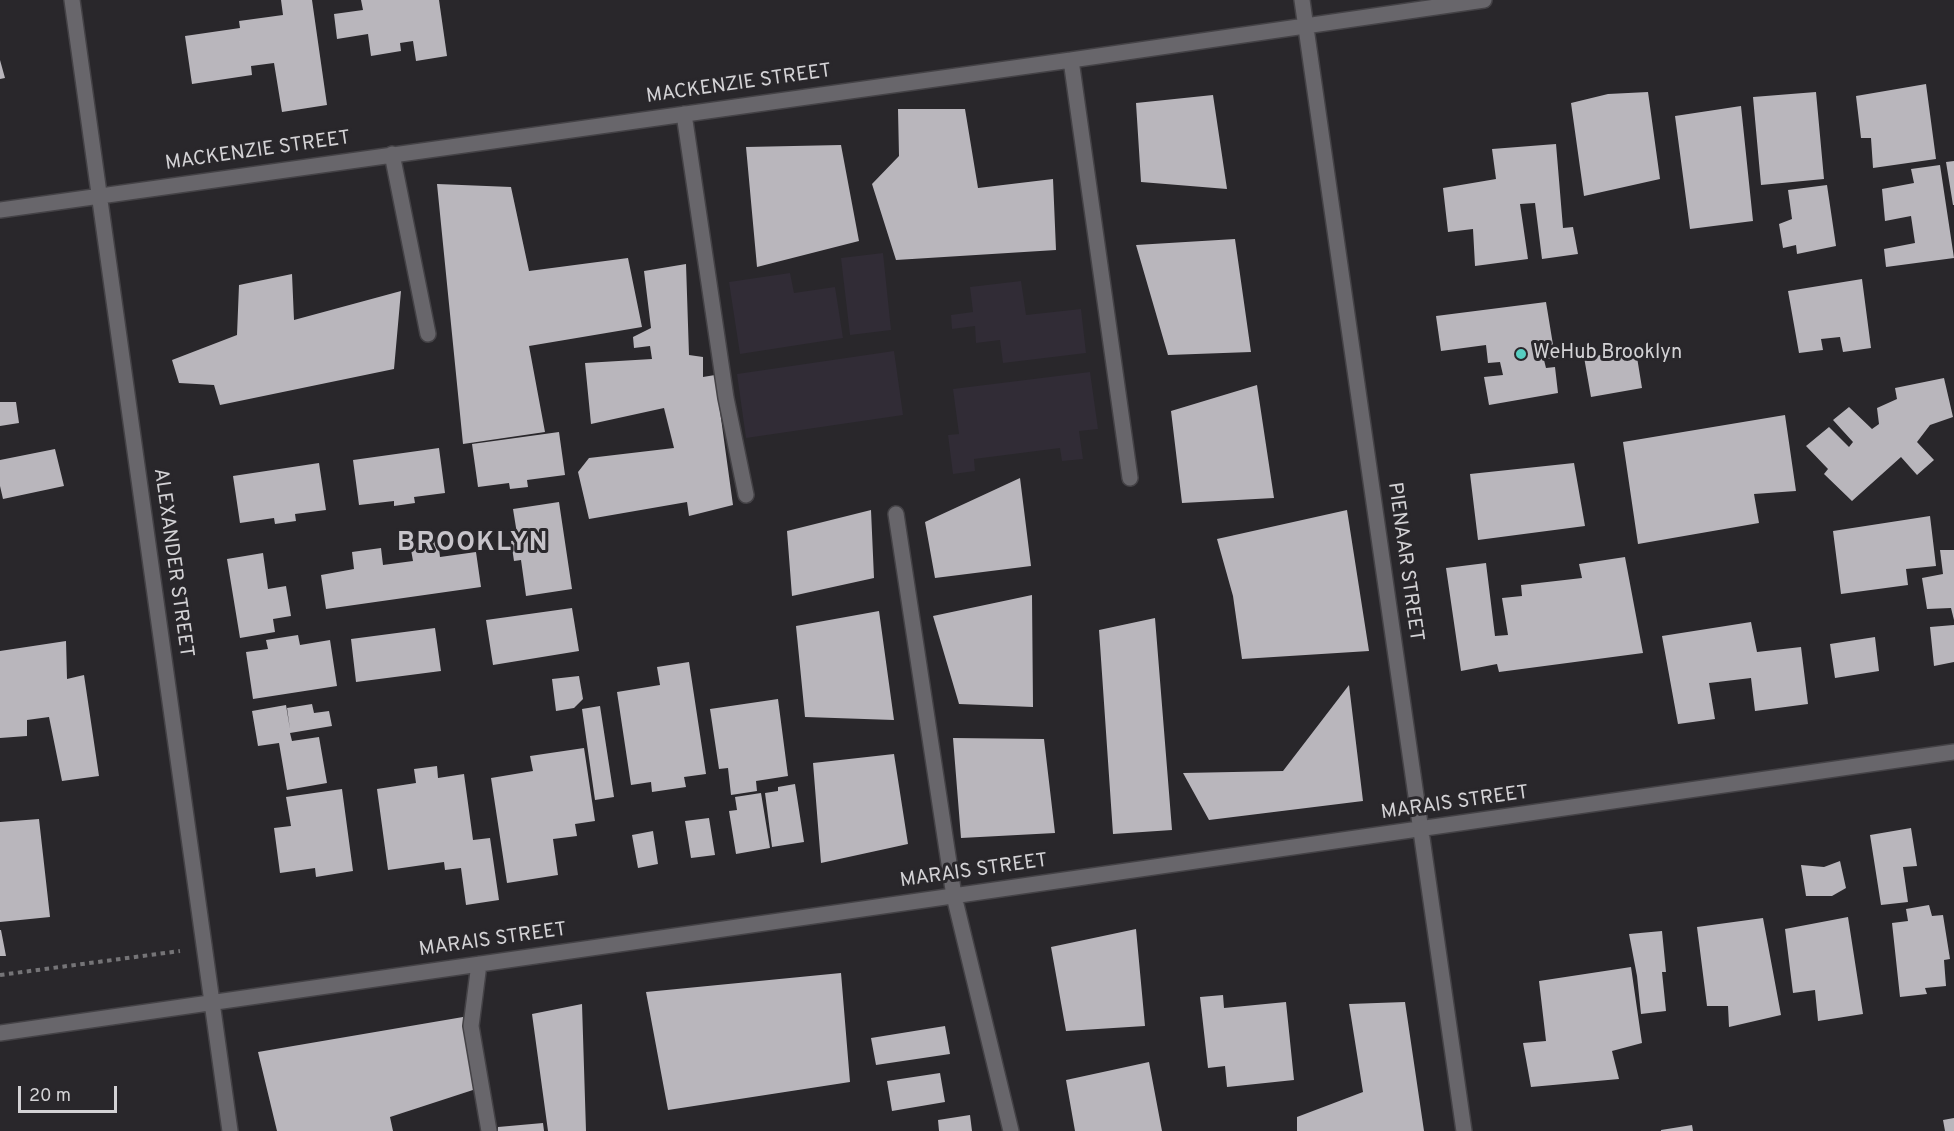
<!DOCTYPE html>
<html>
<head>
<meta charset="utf-8">
<style>
  body { margin:0 }
  #map { position:relative; width:1954px; height:1131px; overflow:hidden; background:#29272b; font-family:Overpass,sans-serif }
  canvas { display:block }
  .scale { position:absolute; left:18px; top:1086px; width:99px; height:27px; box-sizing:border-box; border:3px solid #d3d2d5; border-top:0; padding-left:8px; font-size:18px; line-height:21px; white-space:nowrap; color:#d3d2d5; -webkit-text-stroke:4px #29272b; paint-order:stroke }
</style>
</head>
<body>
<div id="map">
<canvas width="1954" height="1131"></canvas>
<div class="scale">20 m</div>
</div>
<script>
const ctx = document.querySelector('canvas').getContext('2d');
ctx.lineJoin = 'round';
function fillPath(path, color) { ctx.fillStyle = color; ctx.fill(path, 'evenodd'); }
function trace(path, color, width, dash) { ctx.strokeStyle = color; ctx.lineWidth = width; ctx.lineCap = dash ? 'butt' : 'round'; ctx.setLineDash(dash || []); ctx.stroke(path); }
function label(font, color, halo, rows, align = 'center') {
  ctx.font = font + ' Overpass,sans-serif'; ctx.lineWidth = 6; ctx.setLineDash([]); ctx.textBaseline = 'middle'; ctx.strokeStyle = halo; ctx.fillStyle = color; for (const [text, x, y, turn = 0] of rows) {
    ctx.save(); ctx.translate(x, y); ctx.rotate((+turn || 0) * Math.PI / 180); ctx.textAlign = isNaN(turn) ? turn : align; if (halo) ctx.strokeText(text, 0, 0); ctx.fillText(text, 0, 0); ctx.restore();
  }
}
fillPath(new Path2D(`
  M883,253L891,330L850,335L841,258Z
  M790,273L794,293L835,287L843,338L740,354L729,282Z
  M1021,281L1026,315L1081,309L1086,353L1003,363L1000,340L976,343L975,326L952,329L951,315L973,312L970,287Z
  M894,351L903,415L746,438L737,374Z
  M1090,372L1098,429L1079,431L1083,459L1062,461L1060,448L974,459L975,471L953,474L948,435L959,434L953,389Z`), '#312c36');
fillPath(new Path2D(`
  M281,0H312L327,105L282,112L274,63L251,66L252,75L192,84L185,36L240,28L239,21L283,15Z
  M361,0H439L447,56L416,61L413,41L400,43L401,51L371,56L368,34L337,39L334,14L363,10Z
  M0,60L5,78L0,79Z
  M1926,84L1936,159L1873,168L1871,138H1861L1856,96Z
  M1648,92L1660,179L1584,196L1571,103L1608,94Z
  M1816,92L1824,179L1761,185L1753,97Z
  M1213,95L1227,189L1141,182L1136,103Z
  M1741,106L1753,221L1690,229L1675,116Z
  M898,109H965L978,188L1053,179L1056,250L896,260L872,184L899,156Z
  M1556,144L1563,228L1573,227L1578,254L1542,259L1535,203L1520,204L1528,259L1475,266L1473,229L1448,232L1443,188L1496,179L1492,149Z
  M841,145L859,241L757,267L746,147Z
  M1954,161V205H1953L1946,162Z
  M1940,165L1954,258L1886,267L1884,249L1915,243L1911,216L1885,221L1882,189L1914,183L1911,169Z
  M437,184L511,187L529,271L628,258L642,327L529,346L545,432L463,444Z
  M1827,185L1836,246L1797,254L1796,245L1783,248L1779,224L1792,219L1788,190Z
  M1235,239L1251,352L1168,355L1136,245Z
  M686,264L689,355L703,357V377L715,375L733,505L689,516L687,502L589,519L578,472L589,458L674,448L664,408L591,424L585,363L652,359L650,346L634,348L633,337L651,328L644,271Z
  M292,274L294,320L401,291L394,369L220,405L214,385L179,383L172,360L237,335L239,285Z
  M1862,279L1871,348L1843,352L1840,337L1821,339L1823,350L1799,353L1788,291Z
  M1546,302L1555,357L1544,360L1546,368L1555,367L1558,393L1489,405L1484,377L1503,375L1500,362L1488,363L1486,345L1441,351L1436,316Z
  M1636,351L1642,388L1591,397L1584,357Z
  M1944,378L1953,417L1930,425L1917,442L1934,460L1917,475L1901,457L1852,501L1824,474L1828,469L1806,446L1829,427L1849,447L1853,442L1833,420L1849,407L1872,429L1879,424L1877,408L1897,399L1895,388Z
  M1257,385L1274,498L1182,503L1171,411Z
  M0,402H16L19,423L0,426Z
  M1785,415L1796,491L1754,494L1759,523L1638,544L1623,442Z
  M559,432L565,475L527,480L528,487L510,489L509,483L478,487L472,444Z
  M439,448L445,493L414,497L415,503L394,506V501L359,505L353,460Z
  M55,449L64,486L3,499L0,486V460Z
  M319,463L326,510L295,514L296,521L275,524L274,518L240,523L233,476Z
  M1574,463L1585,526L1478,540L1470,474Z
  M1020,478L1031,566L935,578L925,522Z
  M559,502L572,589L526,596L521,560L514,561L511,541L518,540L513,509Z
  M871,510L874,578L792,596L787,531Z
  M1347,510L1369,651L1242,659L1233,596L1217,539Z
  M1930,516L1936,566L1906,569L1908,585L1841,594L1833,531Z
  M438,540L440,557L476,552L481,587L326,609L321,575L354,569L352,552L381,548L383,565L413,561L410,544Z
  M1940,550H1954V620L1951,608L1927,609L1922,578L1943,574Z
  M263,553L268,589L286,586L291,616L273,619L275,632L240,638L227,559Z
  M1625,557L1643,653L1499,672L1497,664L1461,671L1446,568L1486,563L1495,636L1508,635L1502,598L1522,596L1521,585L1582,578L1579,564Z
  M1032,595L1033,707L959,704L933,616Z
  M572,608L579,651L493,665L486,620Z
  M879,611L894,720L805,717L796,626Z
  M1155,618L1172,830L1113,834L1099,630Z
  M1751,622L1757,652L1801,647L1808,704L1755,711L1751,678L1709,683L1715,719L1678,724L1662,636Z
  M1954,625V662L1934,666L1930,627Z
  M435,628L441,671L356,682L351,639Z
  M298,635L300,645L330,640L337,686L253,699L246,652L268,649L266,640Z
  M1875,637L1879,671L1835,678L1830,644Z
  M66,641L67,679L84,675L99,776L62,781L49,717L27,720V736L0,738V651Z
  M689,662L706,774L684,777L686,787L652,792L651,782L631,785L617,692L660,685L657,667Z
  M579,676L583,699L574,708L556,711L552,679Z
  M1349,685L1363,801L1209,820L1183,773L1283,771Z
  M778,699L788,776L756,781L757,791L731,795L728,768L719,769L710,709Z
  M312,704L314,713L329,711L332,726L290,733L292,741L319,737L327,783L287,790L279,743L258,746L252,711L286,705L290,729L287,708Z
  M600,706L614,797L595,800L582,709Z
  M953,738L1044,739L1055,833L961,838Z
  M584,748L595,821L575,824L577,836L553,839L558,875L507,883L491,778L533,771L530,756Z
  M894,754L908,844L821,863L813,763Z
  M437,766L438,778L464,774L473,840L490,838L499,900L466,905L461,868L445,870L444,862L388,870L377,789L416,783L414,769Z
  M795,784L804,842L772,847L765,793L778,791V787Z
  M342,789L353,871L316,877L315,868L280,873L274,828L291,826L286,797Z
  M761,793L770,848L736,854L729,811L737,810L735,797Z
  M709,818L715,855L691,858L685,821Z
  M39,819L50,917L0,922V822Z
  M1911,828L1917,866L1903,867L1908,902L1881,905L1870,835Z
  M653,831L658,864L638,868L632,835Z
  M1840,861L1846,888L1832,896H1806L1801,865L1824,867Z
  M1929,905L1932,916L1943,915L1950,959L1944,960L1946,986L1925,988L1927,994L1900,997L1892,923L1908,921L1906,909Z
  M1848,917L1863,1014L1818,1021L1815,990L1793,993L1785,929Z
  M1763,918L1781,1015L1729,1027L1728,1006H1707L1697,927Z
  M1136,929L1145,1026L1066,1031L1051,947Z
  M0,930H1L6,956H0Z
  M1662,931L1666,972H1662L1666,1011L1641,1014L1637,976L1629,934Z
  M1631,967L1642,1043L1612,1051L1619,1079L1531,1087L1523,1043L1546,1041L1539,981Z
  M841,973L850,1082L668,1110L646,992Z
  M1223,995L1224,1008L1286,1002L1294,1080L1227,1087L1225,1066L1208,1068L1200,997Z
  M1405,1002L1424,1131H1297V1117L1363,1092L1349,1004Z
  M582,1004L586,1131H548L532,1014Z
  M463,1017L476,1089L390,1117L393,1131H277L258,1052Z
  M945,1026L950,1054L876,1065L871,1038Z
  M1149,1062L1162,1131H1075L1066,1080Z
  M940,1073L945,1102L892,1111L887,1081Z
  M970,1115L972,1131H939L938,1120Z
  M1954,1118V1131H1945L1943,1120Z
  M543,1123L544,1131H498V1127Z
  M1692,1125L1693,1131H1661V1130Z`), '#b9b6bc');
const street = new Path2D(`
  M72,0L230,1131
  M1302,0L1464,1131
  M1071,60L1130,478
  M684,114L726,398L746,495
  M392,154L428,334
  M0,210L1071,60L1484,0
  M896,514L954,896L1011,1131
  M479,964L471,1026L489,1131
  M0,1033L1954,752`);
trace(street, '#444246', 18);
trace(new Path2D(`
  M0,975L180,951`), '#757477', 4, [4.5, 4.5]);
trace(street, '#68666b', 15);
for (const [x, y, r, color] of [
  [1521,354,6,"#57cec1"]
]) { const dot = new Path2D(); dot.arc(x, y, r, 0, 2 * Math.PI); ctx.fillStyle = color; ctx.fill(dot); trace(dot, '#29272b', 2); }
label('20px', '#d3d2d5', '#29272b', [
  ["MACKENZIE STREET",739,85,-8],
  ["MACKENZIE STREET",258,152,-8],
  ["PIENAAR STREET",1404,562,82],
  ["ALEXANDER STREET",172,563,82],
  ["MARAIS STREET",1455,804,-8],
  ["MARAIS STREET",974,872,-8],
  ["MARAIS STREET",493,941,-8]
]);
label('20px', '#d3d2d5', '#29272b', [
  ["WeHub Brooklyn",1533,354]
], 'left');
ctx.letterSpacing = '1.5px';
label('bold 26px', '#c7c4ca', '#29272b', [
  ["BROOKLYN",473,545]
]);
ctx.letterSpacing = '0px';
</script>
</body>
</html>
